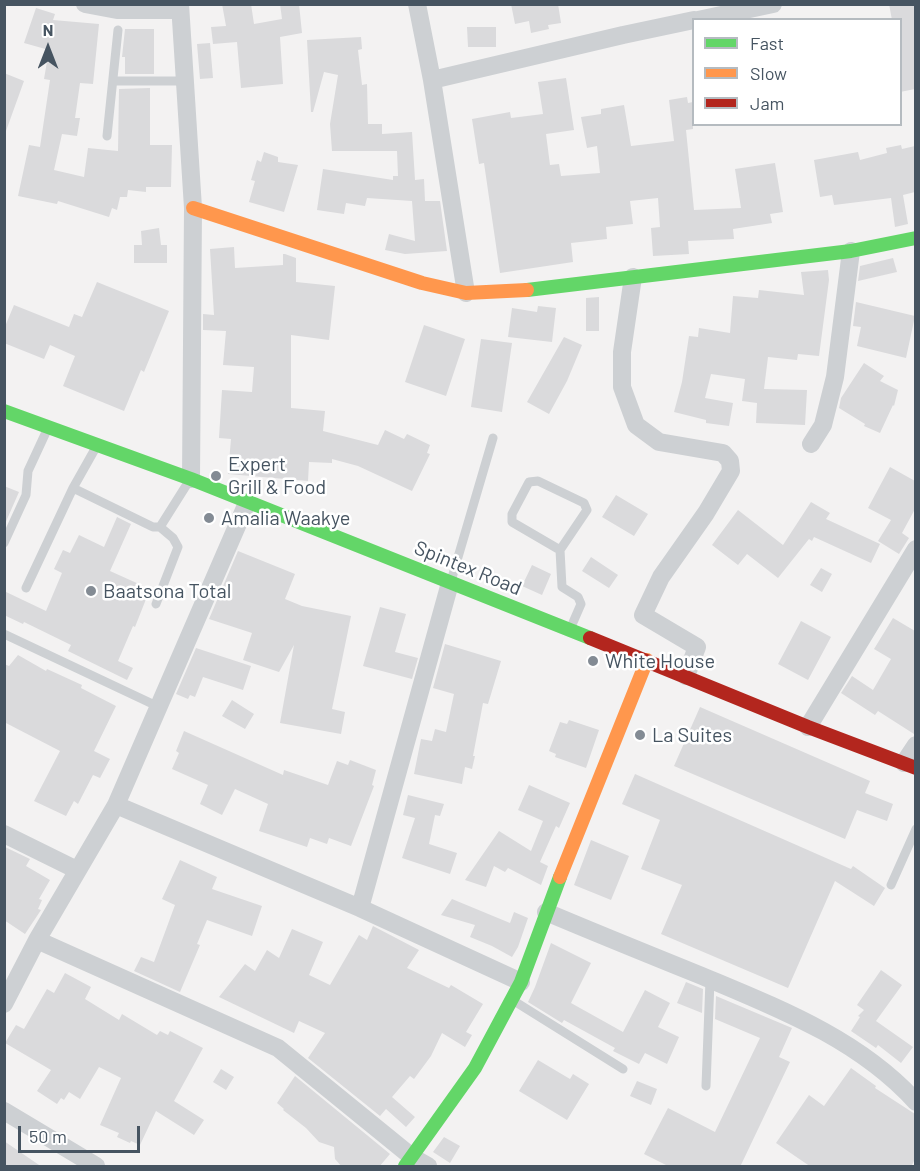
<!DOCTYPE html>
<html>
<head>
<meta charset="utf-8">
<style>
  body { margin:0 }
  #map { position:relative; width:920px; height:1171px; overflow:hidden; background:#f3f2f2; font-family:Barlow,sans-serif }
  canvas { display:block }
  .frame { position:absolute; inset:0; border:6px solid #465461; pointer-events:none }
  .legend { position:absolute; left:692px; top:18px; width:210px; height:108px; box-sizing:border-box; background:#fff; border:2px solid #b5bbc0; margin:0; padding:8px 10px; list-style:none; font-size:18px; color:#465461 }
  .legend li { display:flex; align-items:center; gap:12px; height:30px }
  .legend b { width:30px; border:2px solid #b5bbc0 }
  .north { position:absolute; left:18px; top:18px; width:60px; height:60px; -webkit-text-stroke:4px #fff; paint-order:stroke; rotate:0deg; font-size:16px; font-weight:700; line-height:24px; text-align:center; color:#465461 }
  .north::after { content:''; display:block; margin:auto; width:21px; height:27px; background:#465461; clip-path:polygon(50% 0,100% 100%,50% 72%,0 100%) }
  .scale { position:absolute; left:18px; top:1126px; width:122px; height:27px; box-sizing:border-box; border:3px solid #465461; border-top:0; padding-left:8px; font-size:18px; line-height:21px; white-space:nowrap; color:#465461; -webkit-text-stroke:4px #fff; paint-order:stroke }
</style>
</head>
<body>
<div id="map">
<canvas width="920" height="1171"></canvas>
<div class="frame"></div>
<ul class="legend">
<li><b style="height:8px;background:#63d668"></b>Fast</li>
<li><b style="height:8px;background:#ff974d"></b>Slow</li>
<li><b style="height:8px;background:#b3261e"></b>Jam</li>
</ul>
<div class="north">N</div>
<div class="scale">50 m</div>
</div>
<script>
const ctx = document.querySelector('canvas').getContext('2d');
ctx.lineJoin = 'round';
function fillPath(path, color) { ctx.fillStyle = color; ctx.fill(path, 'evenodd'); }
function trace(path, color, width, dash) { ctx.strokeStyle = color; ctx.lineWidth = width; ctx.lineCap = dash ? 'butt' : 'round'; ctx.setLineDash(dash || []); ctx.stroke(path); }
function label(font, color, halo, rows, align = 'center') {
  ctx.font = font + ' Barlow,sans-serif'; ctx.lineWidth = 5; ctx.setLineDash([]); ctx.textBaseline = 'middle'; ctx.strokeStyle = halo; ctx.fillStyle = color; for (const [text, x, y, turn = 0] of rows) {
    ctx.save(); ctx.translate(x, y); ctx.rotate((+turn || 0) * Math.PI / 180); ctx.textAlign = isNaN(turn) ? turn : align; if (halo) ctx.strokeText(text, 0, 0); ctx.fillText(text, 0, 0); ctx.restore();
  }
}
fillPath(new Path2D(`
  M222,4H251L254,24L282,19L280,4H299L302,33L280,37L283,84L241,88L237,42L213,44L211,27L226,26Z
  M511,4H558L561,23L548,25L549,29L531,33L529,21L515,24Z
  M889,4H915V89L900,92V20H892Z
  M36,8L55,14L53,20L99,24L93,84L80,83L75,118H80L77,136L62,134L54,170L84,177L88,148L118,151L119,89L150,88V145H172L171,187H146V192L128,190L127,197H120L117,210L112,208L109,217L58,201L57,204L18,196L29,145L40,147L50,80L44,79L49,50L24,43Z
  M467,27H496V47H468Z
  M125,29H154V74H125V57H122Z
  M361,37L362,49L358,50L362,85L367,84L368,124H382V134L412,132L415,180L424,179L425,201H440L447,251L405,254L385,250L389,234L415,241L412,201L367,198L365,206L346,203L344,214L317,210L323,169L393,180V176H398L397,151H332L330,124L338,75L324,72L313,112H311L307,40Z
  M210,43L213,78L200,79L197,44Z
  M4,73L24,81L6,131L4,130Z
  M566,78L574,130L546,134L550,165L559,164L561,176L600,173L597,146L587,148L581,117L601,114V109L624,105L631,146L674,141L669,100L687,97L688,103L693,102V129L686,130L694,210L741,208L735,169L775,163L783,212L770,214L772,223L733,229L734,239L688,241L689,254L653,256L651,228L660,227L658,198L630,201L633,224L606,227L607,239L571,243L573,262L500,273L484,163L479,164L472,119L510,112L511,118L543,114L538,82Z
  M901,145L902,149L915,146V192L903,195L908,224L895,227L891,198L834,205L832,195L820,197L814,160L858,152L860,160L887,153L886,148Z
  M264,152L278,157V162L298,165L284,212L249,202L255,181L251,180L257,160L261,162Z
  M159,228L161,245H167V263H134V245H142L141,231Z
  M234,247L235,268L283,265V254H285L296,258V282L335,286L329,340L291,335V408L325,411L323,431L378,445L385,430L404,439L407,434L430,445L427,453L430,454L412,491L358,466L332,459V463L309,462L308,481L228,474L231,439L219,438L222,390L252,392L254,367L223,365L226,331L203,330V314L214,315L210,249Z
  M893,258L897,272L858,281L860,266Z
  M828,270L829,280L819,356L798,354L797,360L768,357L764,389L807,390L805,425L756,423L757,403L742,401L745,379L711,374L705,398L733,403L729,426L706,423V420L674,412L682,382L689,336L698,337L699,328L730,333L733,296L758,298L759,290L804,295L801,272Z
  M97,282L169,311L144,372L141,370L124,411L63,386L75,356L50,345L44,359L4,343V329L14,305L69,327L74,314L82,317Z
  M599,297V331H586V298Z
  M856,302L915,316L906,358L857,346L861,327L853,326Z
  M538,306L556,308L552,342L508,337L512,308L537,312Z
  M424,325L465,339L446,396L405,382Z
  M564,337L582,345L567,381L549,414L527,402Z
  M481,339L512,343L502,412L471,407Z
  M864,363L884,376L880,381L898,390L894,406L893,405L880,433L864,426L865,424L839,408L841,398Z
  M890,467L915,481V509L902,533L909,538L899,554L878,541L891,520L868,508Z
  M4,486L19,492L4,526Z
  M616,495L648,514L634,536L602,517Z
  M811,502L830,513L826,519L880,544L871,563L814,537L812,541L809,539L778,578L747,554L738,565L712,545L738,510L783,545Z
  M117,517L131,524L110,571L150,589L135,627L133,626L118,661L133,668L127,680L68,651L71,645L24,622L23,624L4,615V591L46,611L62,573L54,569L63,550L70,553L79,535L104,547Z
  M238,551L295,574L285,599L302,606L351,616L332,709L345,712L341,734L280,723L294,645L279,672L243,660L252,633L209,619Z
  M591,557L618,575L609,588L582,571Z
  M532,565L551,574L542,595L522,586Z
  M821,568L832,574L822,592L810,585Z
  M380,607L406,614L395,652L418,658L412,679L363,666Z
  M893,618L915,631L914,734L878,711L875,715L841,693L852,676L873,690L891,659L874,649Z
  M801,621L831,637L808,680L778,664Z
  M445,644L501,661L488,704L483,703L473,756H475L472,769L465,767L462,784L414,774L421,739L432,741L435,729L446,732L454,694L433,688Z
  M196,648L251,666L243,690L203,677L195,697L190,695L188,699L176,694Z
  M18,655L46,671L47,669L82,685L81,688L116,706L94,751L110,759L100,778L93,775L78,804L74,801L66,816L34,801L60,751L4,722V664L9,666Z
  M232,700L254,714L245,729L222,716Z
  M700,707L870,781L865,793L893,804L887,821L857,810L845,839L674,766Z
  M569,720L599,730L586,768L555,757L556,754L549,751L560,722L567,724Z
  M184,731L283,775L284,770L328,785L337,761L348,765L350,760L376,770L372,785L374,786L351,846L329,838L327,844L310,838L307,847L259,831L268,804L235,789L222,815L200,804L208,785L172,769L179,753L176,751Z
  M635,774L851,869L853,866L885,888L874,906L835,881L788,988L661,934L682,885L641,869L660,820L622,804Z
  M529,785L570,803L559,828L556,826L540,862L548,866L541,885L508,868L505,872L494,866L486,887L465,880L499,831L531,851L543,821L518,810Z
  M408,795L444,804L440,816L435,815L429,844L457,853L450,874L402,858L415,818L403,815Z
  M591,840L629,856L611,900L574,885Z
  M5,847L30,859L26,866L50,880L39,899L42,900L38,909L41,910L25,934L4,920Z
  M180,860L217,877L212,889L262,906L252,936L207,920L197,944L200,945L180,992L134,971L141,957L154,962L175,905L162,899Z
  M452,899L510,923L514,912L528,918L518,947L512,957L492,946L470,937L475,925L441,915Z
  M373,926L419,950L407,968L449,988L451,985L483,1004L466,1032L472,1035L465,1047L442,1033L431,1056L414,1079L410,1076L392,1097L415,1117L406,1127L386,1109L380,1116L308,1058L325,1033L299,1021L294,1033L219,997L245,964L255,971L267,950L279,958L292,929L323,942L309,975L330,985L359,935L367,940Z
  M551,943L591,963L571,1003L623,1032L645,990L670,1003L658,1027L679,1037L667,1064L645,1053L639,1064L613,1051L615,1048L564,1020L562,1023L528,1002L535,987Z
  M881,970L902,985L876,1021L913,1047L901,1063L878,1045L876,1048L851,1031L860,1017L858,1016L864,1010L857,1005Z
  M65,973L91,987L85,999L119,1020L122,1014L157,1035L160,1031L168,1035L170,1031L203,1048L174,1101L204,1120L194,1135L156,1111L140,1145L131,1141L130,1143L117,1137L119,1133L100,1125L121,1078L99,1067L80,1099L69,1092L64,1100L61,1098L57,1104L37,1091L51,1070L5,1043L16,1025L24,1029L47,989L54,993Z
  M686,982L703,989L702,1013L677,1003Z
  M716,996L792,1028L779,1057L790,1062L740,1167H670L644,1154L668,1108L715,1132L760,1038L715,1019Z
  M538,1060L570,1079L573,1074L589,1084L567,1120L519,1091Z
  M851,1068L876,1086L875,1088L915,1114V1159L911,1167H811L776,1143L809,1095L824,1106Z
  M221,1069L234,1077L226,1090L213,1082Z
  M295,1076L390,1154L379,1167H342L335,1159L334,1147L319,1142L306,1128L283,1110L284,1109L277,1103Z
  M637,1081L657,1089L651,1105L630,1096Z
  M444,1137L460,1146L450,1163L433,1152Z
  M4,1141L42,1167H4Z`), '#dadadc');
trace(new Path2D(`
  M114,81H185
  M107,136L118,30
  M73,488L153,527H160L189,481
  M4,543L26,495L28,471L47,430
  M560,550L512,522V514L529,482L538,481L584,503L587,510L560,550L562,587L578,597L581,604L571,627
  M451,581L493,438
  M26,588L73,488L95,449
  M156,604L178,547L173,538L160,527
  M4,634L159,707
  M891,885L916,829
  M514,1001L623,1069
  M706,1086L710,980`), '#cdd0d3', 9);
trace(new Path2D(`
  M85,4L117,10H180
  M180,4L193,208L191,479
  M417,4L432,80L466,293
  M698,20L773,4
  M432,80L623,35L694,20
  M633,277L622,352V387L636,425L659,442L723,453L730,461L731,471L706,513L661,577L643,615L697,647L686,676
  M811,444L823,425L835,377L851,251
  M808,727L916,549
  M904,763L916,745
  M116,805L360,908L521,982
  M4,834L77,870
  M360,908L450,583
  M546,912C598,934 650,955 702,976C778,1008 859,1039 916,1102
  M37,940L278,1048L412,1157L428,1166
  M4,1004L37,940L116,805L247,503
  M4,1111L96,1166`), '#cdd0d3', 18);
trace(new Path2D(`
  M527,290L851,251L916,238
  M4,411L191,479L590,638
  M405,1166L475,1068L521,982L560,877`), '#63d668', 14);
trace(new Path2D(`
  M193,208L422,283L466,293L527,290
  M560,877L647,660`), '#ff974d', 14);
trace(new Path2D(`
  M590,638L808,727L916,768`), '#b3261e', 14);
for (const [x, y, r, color] of [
  [216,476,6,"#838b94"],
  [209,518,6,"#838b94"],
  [91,591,6,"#838b94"],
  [593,661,6,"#838b94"],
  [640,735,6,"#838b94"]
]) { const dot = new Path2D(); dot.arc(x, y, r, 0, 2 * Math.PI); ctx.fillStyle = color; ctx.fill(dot); trace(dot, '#fff', 2); }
label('20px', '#465461', '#fff', [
  ["Expert",228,464],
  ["Grill & Food",228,487],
  ["Amalia Waakye",221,518],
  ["Baatsona Total",103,591],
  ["White House",605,661],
  ["La Suites",652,735]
], 'left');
label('20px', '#465461', '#fff', [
  ["Spintex Road",468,568,22]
]);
</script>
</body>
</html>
